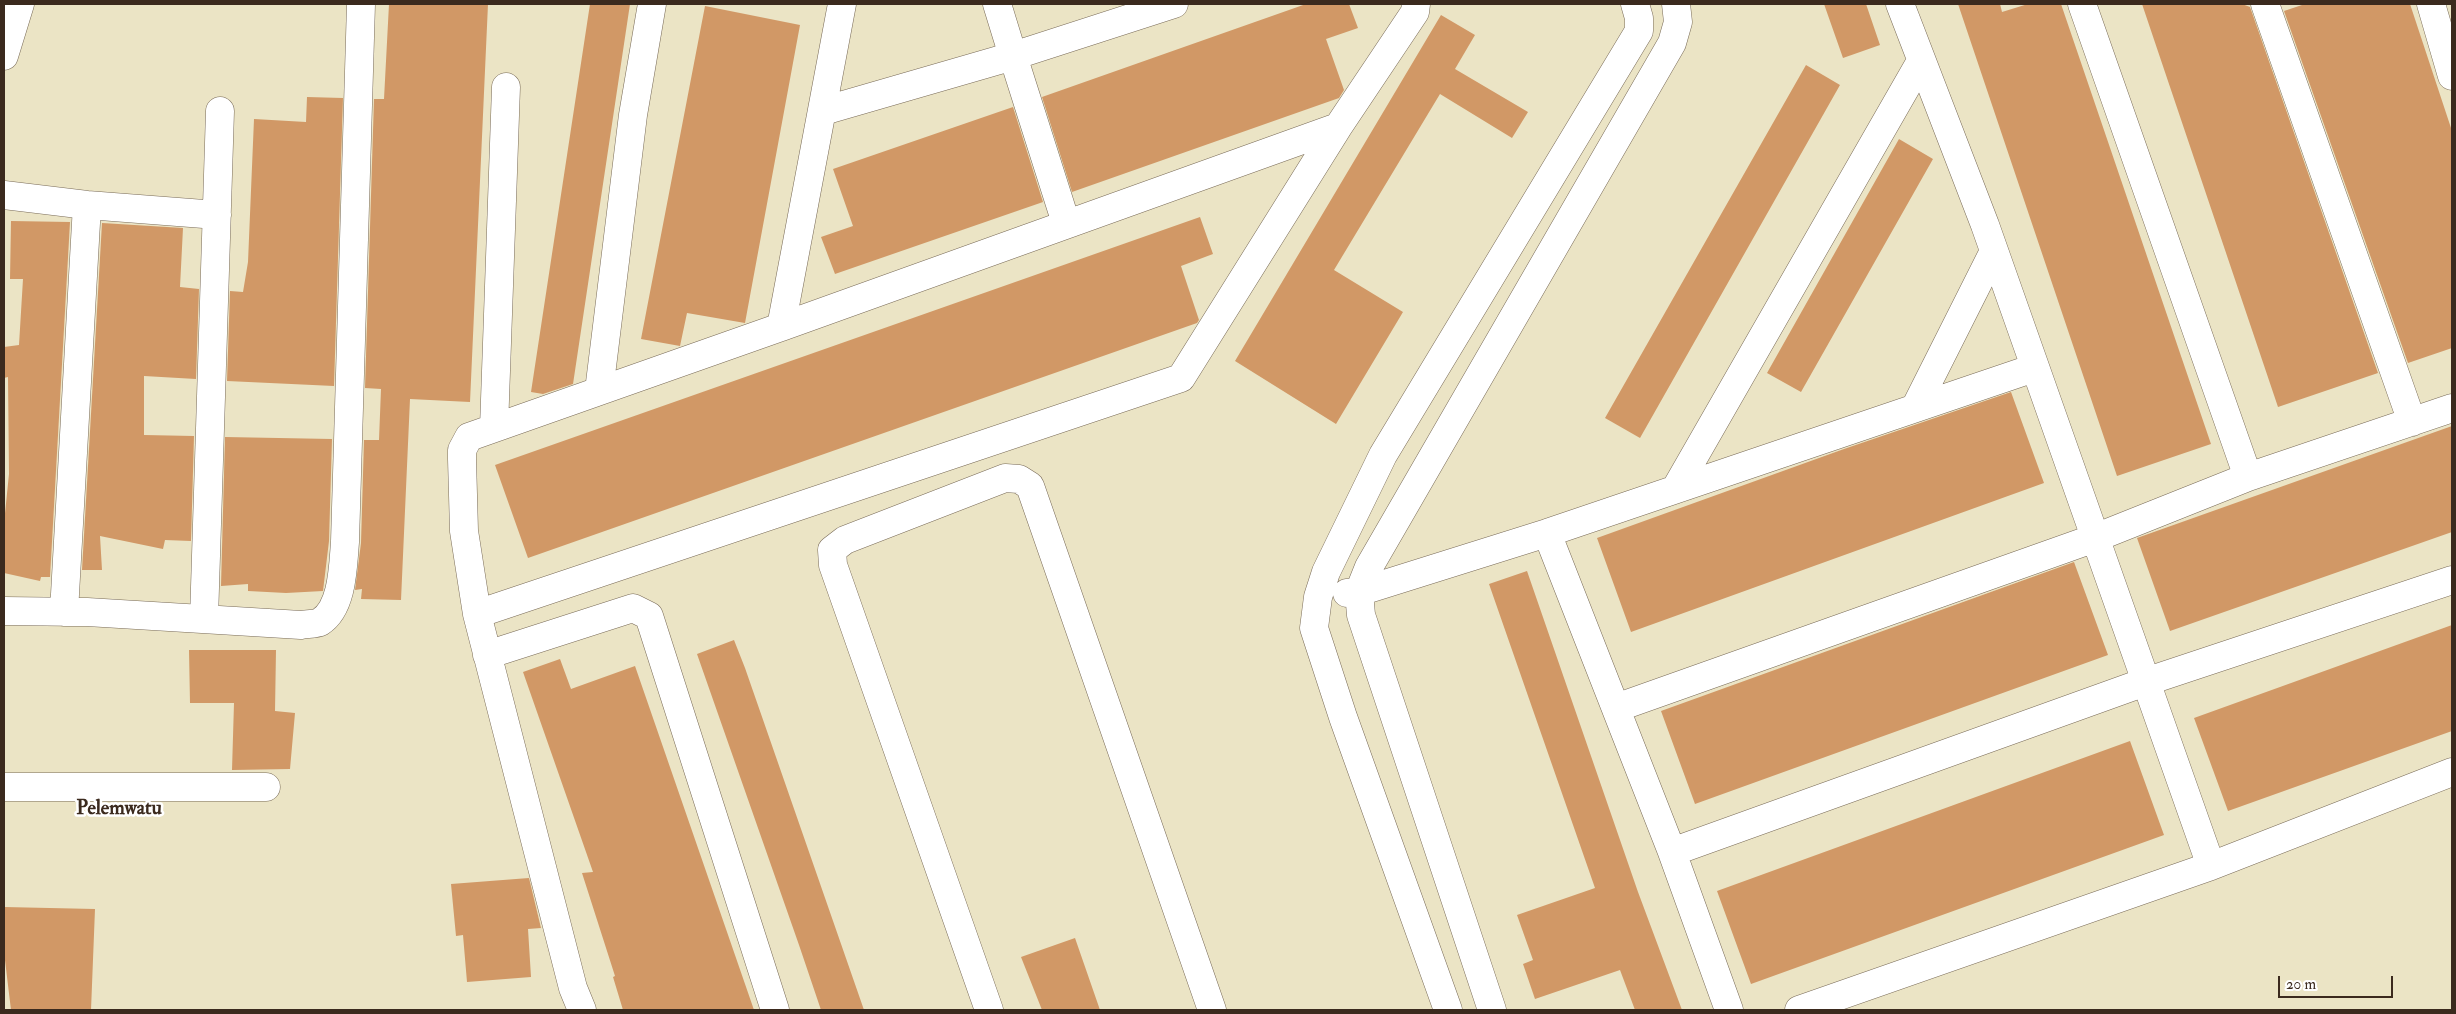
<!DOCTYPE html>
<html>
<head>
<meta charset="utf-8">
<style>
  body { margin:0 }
  #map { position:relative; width:2456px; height:1014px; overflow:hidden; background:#ebe4c5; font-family:"IM FELL Double Pica",serif }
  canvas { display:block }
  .frame { position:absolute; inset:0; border:5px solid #3b2a1e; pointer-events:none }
  .scale { position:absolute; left:2278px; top:976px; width:115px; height:22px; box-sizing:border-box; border:2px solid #3b2a1e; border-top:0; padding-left:6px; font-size:15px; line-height:18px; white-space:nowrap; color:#3b2a1e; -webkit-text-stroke:4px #fff; paint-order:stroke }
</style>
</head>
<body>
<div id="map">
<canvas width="2456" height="1014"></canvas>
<div class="frame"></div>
<div class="scale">20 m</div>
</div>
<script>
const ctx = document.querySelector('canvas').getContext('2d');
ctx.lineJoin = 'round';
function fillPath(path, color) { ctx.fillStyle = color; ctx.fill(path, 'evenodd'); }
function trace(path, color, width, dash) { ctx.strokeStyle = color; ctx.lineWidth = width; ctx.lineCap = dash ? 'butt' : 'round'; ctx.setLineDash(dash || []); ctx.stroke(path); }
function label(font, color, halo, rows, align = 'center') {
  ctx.font = font + ' "IM FELL Double Pica",serif'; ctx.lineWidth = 5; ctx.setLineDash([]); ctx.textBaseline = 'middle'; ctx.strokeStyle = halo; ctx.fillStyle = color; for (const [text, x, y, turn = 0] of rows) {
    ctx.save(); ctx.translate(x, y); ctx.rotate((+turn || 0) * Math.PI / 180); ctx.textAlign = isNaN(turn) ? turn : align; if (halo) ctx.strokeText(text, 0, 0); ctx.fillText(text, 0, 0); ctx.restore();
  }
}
fillPath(new Path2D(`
  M389,4H488L470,402L410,399L401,600L361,599L362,589L355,590L361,543L364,440H379L381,389L365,388L374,99H384Z
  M590,4H630L573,384L543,394L531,392Z
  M1306,4H1349L1358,28L1326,39L1344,90L1339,98L1072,192L1042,97Z
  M1824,4H1866L1880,45L1843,58Z
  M1958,4H2000L2002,12L2028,4H2061L2211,444L2117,476Z
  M2142,4H2242L2250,7L2378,373L2278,407Z
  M2305,4H2410L2452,131V348L2408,363L2284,11Z
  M705,6L800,25L745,323L687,313L680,346L641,339Z
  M1441,15L1475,35L1455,69L1528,112L1512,138L1440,94L1334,270L1403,312L1336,424L1235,361Z
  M1806,65L1840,85L1640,438L1605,418Z
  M307,97L343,98L334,386L227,381L230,291L243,292L248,262L254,119L306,122Z
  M1013,107L1043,202L835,274L821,237L853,226L833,169Z
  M1899,139L1933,159L1801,392L1767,373Z
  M1200,217L1213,254L1181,266L1199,320L1197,323L528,558L495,465Z
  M11,221L70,222L50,577H41L40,581L4,573V523L9,474L8,377L4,378V347L19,345L23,279H10Z
  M102,223L183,228L180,287L199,289L196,379L144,376V435L194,436L191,541L165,540L163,549L100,536L102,570H82Z
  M2011,392L2044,483L1631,632L1597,538L1844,449Z
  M2452,426V532L2170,631L2137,538Z
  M225,437L332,439L329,541L323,591L286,593L248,591V584L221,586Z
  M2074,562L2108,655L1695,804L1661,711Z
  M1527,571L1638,892L1682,1010H1635L1620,970L1535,999L1523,964L1533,960L1517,915L1595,888L1489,584Z
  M2452,625V731L2228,811L2194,718Z
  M734,640L745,668L864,1010H821L799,945L697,654Z
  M189,650H276L275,711L295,713L290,769L232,770L234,703H190Z
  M560,659L571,689L635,666L754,1010H623L613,977L615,976L582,873L593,872L523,672Z
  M2130,741L2164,835L1751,984L1717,891Z
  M529,878L541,928L528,929L531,977L467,982L463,935L456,936L451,884Z
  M4,907L95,909L91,1010H11L4,952Z
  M1075,938L1100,1010H1042L1021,957Z`), '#d19866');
const minor = new Path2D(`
  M997,4L1013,56L1174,4
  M1900,4L1985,225L2211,866
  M2082,4L2248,477
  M2265,4L2412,422
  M2431,4L2452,76
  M4,56L20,4
  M823,111L1013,56L1066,223
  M4,195L87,205L217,215
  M781,327L1338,127
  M599,391L633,115L652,4
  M1915,408L1994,251
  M494,428L506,87
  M1676,488L1921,61
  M1547,533L1672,852L1729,1010
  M1347,593L1359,592L1547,533L2034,368
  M4,611L87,612L301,625C306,624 316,624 320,622C343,608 343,565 345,542L361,4
  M64,612L87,205
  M477,614L1181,378L1338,127L1415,12L1416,4
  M204,619L220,111
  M487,655L633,608L649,616L775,1010
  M1616,708L2095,538L2248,477L2452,408
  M4,787H266
  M1672,852L2145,682L2452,580
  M582,1010L573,988L477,614L464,531L462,459V450L469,437L781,327L842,4
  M989,1010L833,565L832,550L845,540L1005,478L1019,479L1030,486L1212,1010
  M1448,1010L1343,717L1314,628L1318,597L1326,572L1383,455L1639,31V18L1635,4
  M1492,1010L1361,615L1359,592L1369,567L1672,43L1678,22L1676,4
  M1799,1010L2211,866L2452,772`);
trace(minor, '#796b58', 29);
trace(minor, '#fff', 28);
label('bold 20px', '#3b2a1e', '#fff', [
  ["Pelemwatu",119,810]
]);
</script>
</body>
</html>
